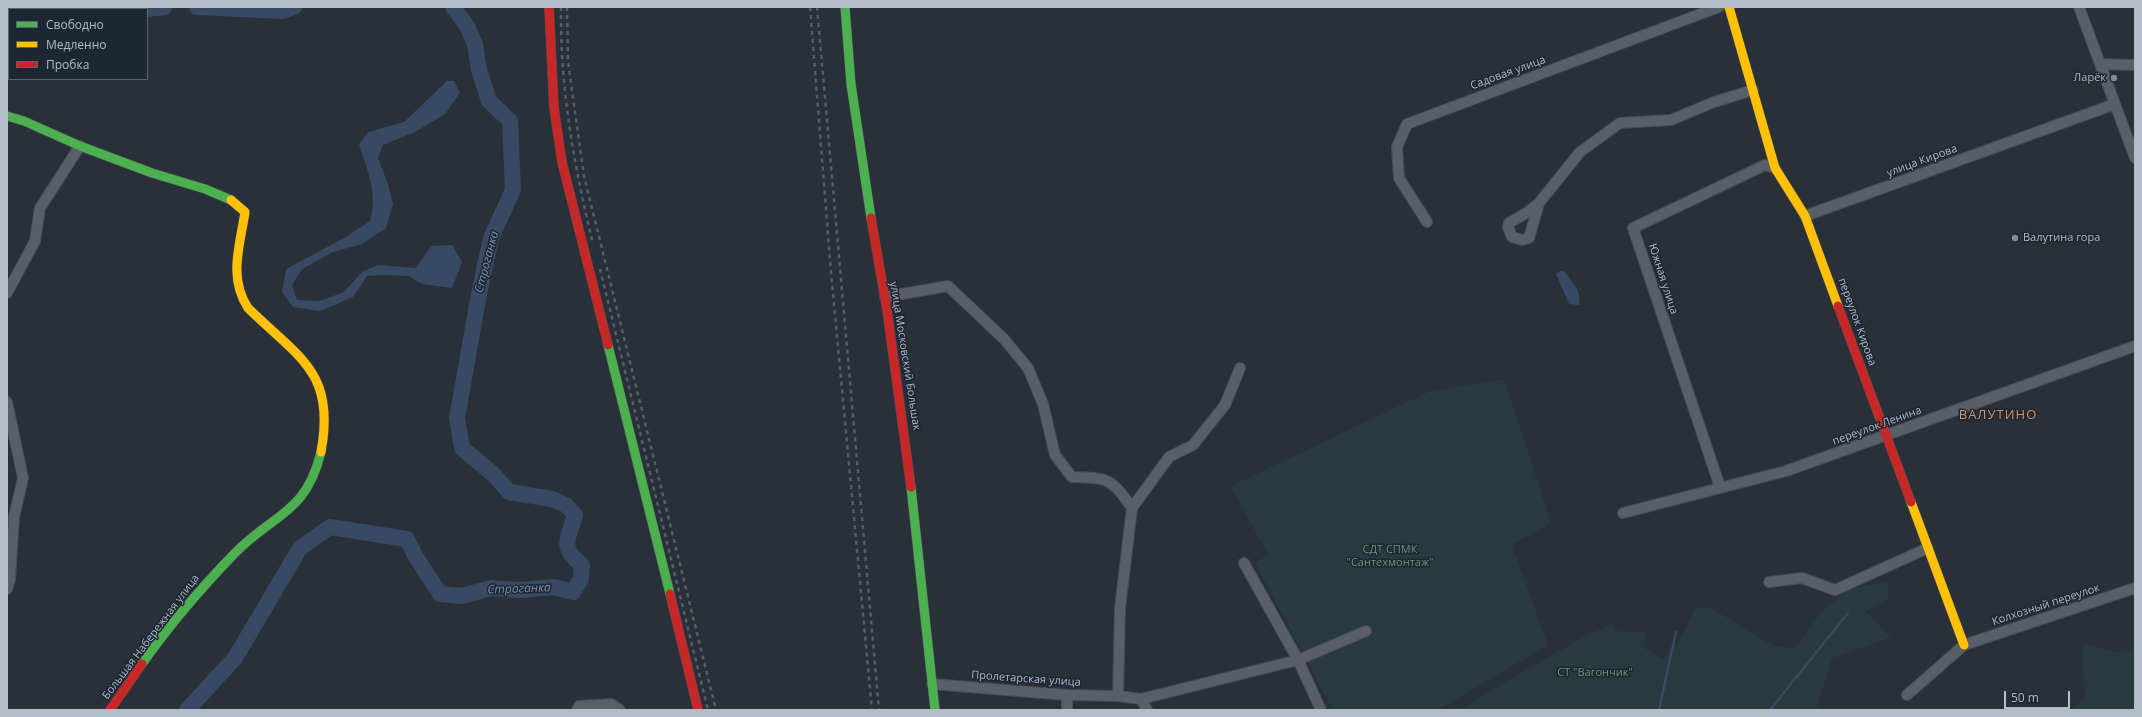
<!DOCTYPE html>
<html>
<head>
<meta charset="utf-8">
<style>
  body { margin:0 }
  #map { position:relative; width:2142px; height:717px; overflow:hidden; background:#2a3038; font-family:"Open Sans",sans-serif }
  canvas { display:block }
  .frame { position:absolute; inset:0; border:8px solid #b4bcc9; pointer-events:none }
  .legend { position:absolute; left:8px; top:8px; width:140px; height:72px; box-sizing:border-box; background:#1d2633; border:1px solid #59626f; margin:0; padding:5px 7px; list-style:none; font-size:12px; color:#b4bcc9 }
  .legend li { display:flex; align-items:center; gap:8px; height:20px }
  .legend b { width:20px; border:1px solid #59626f }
  .scale { position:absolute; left:2004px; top:691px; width:66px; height:18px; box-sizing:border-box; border:2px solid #b4bcc9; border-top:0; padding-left:5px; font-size:12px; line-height:14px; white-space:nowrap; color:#b4bcc9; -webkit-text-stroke:3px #1d2633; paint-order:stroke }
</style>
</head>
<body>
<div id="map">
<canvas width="2142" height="717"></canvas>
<div class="frame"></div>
<ul class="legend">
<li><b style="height:5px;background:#4caf50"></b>Свободно</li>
<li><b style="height:5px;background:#ffc107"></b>Медленно</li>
<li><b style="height:5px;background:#c62828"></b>Пробка</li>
</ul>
<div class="scale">50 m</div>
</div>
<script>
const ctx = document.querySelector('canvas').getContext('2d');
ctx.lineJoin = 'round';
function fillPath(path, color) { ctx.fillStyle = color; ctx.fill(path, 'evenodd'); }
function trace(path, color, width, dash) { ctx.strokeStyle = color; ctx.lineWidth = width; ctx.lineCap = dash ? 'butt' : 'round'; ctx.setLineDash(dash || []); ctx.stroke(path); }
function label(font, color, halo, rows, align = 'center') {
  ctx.font = font + ' "Open Sans",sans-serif'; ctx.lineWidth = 3; ctx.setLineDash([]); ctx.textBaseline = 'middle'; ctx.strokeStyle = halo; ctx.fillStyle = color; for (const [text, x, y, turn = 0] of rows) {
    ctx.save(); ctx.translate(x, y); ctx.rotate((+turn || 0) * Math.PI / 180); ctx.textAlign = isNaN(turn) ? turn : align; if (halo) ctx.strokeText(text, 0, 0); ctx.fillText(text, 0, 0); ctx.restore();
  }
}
fillPath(new Path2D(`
  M1504,379L1551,523L1512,545L1548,645L1438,710H1333L1255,563L1268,555L1231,486L1430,391Z
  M1888,582L1889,598L1866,611L1891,638L1832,658L1816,710H1458L1583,637L1613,624L1616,631L1646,632L1643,647L1662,659L1681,638L1696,607L1713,609L1772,645L1794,649L1825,607L1836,600L1843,589Z
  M2084,643L2112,652L2135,651V710H2071L2086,697L2082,665Z`), '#273a3e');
fillPath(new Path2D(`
  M447,81H454L460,93L445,114L415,132L383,145L378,158L388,184L393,204L386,228L362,244L333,252L302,269L292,285L297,300L320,301L344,292L362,272L378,265L416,268L431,246L452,245L462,262L452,288L422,284L409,276L384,275L367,276L353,297L320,311L293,307L282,292L286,269L346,237L370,221C378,194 367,169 359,144L368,132L404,122Z
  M1560,271H1564C1572,281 1582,292 1579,305L1569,304L1556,274Z`), '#384963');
trace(new Path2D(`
  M1659,710L1676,632
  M1770,710L1848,613`), '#384963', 2.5);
trace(new Path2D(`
  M52,7L66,9
  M197,7L283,11L294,7
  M146,9L164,7
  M187,710L235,658L300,548L330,527L407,539L416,557L440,594L462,596L491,588L519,590L554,587L573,592L581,579L582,565C559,547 568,540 575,515L566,505L552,499L509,492L493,474L462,448L457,418L479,294L491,238L513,190L510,121L489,101L479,70L475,44L467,26L453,7`), '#384963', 16);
const street = new Path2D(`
  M2079,7L2135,158
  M2100,64L2135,65
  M1539,203L1529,238L1522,240L1512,237L1508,227L1509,223L1528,212L1539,203L1580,152L1620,123L1671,120L1714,102L1753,90
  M1805,216L2115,104
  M1427,222L1399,178L1397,147L1407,124L1719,7
  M7,293L35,241L40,208L80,146
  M885,297L948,286L1004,339L1028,368L1043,404L1055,455L1072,477C1109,478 1111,478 1132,508
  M7,402L23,478L14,517L10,579L7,589
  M1720,487L1633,228L1765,165L1775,168
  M1623,513L1786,471L2135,346
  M1244,563L1298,660L1321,710
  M1769,582L1802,578L1835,590L1928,548
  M932,684L1067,695L1118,696L1120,608L1132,508L1169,457L1193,445L1225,405L1240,368
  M1907,695L1964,645L2135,588
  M1118,696L1141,699L1147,710
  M1141,699L1298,660L1366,631
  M577,710L579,706L611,704L620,710
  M1067,710V695`);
const fast = new Path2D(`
  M845,7L851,84L871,218
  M7,116L24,121L80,146L152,173L205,189L231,200
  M608,345L670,594
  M911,487L935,710
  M142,664C170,624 201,588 235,553C274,513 306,514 321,452`);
const slow = new Path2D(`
  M1729,7L1775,168L1805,216L1838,306
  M231,200L245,212C240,246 228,277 248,308C299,358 336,372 321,452
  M1911,502L1964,645`);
const jam = new Path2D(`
  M549,7L554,108L562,162L608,345
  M871,218L887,310L911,487
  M1838,306L1911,502
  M670,594L698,710
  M110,710L142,664`);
trace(street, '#484c53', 12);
trace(fast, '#484c53', 10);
trace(slow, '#484c53', 10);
trace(jam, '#484c53', 10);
trace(street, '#5a5e66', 10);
trace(fast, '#4caf50', 9);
trace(slow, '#ffc107', 9);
trace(jam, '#c62828', 9);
trace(new Path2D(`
  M561,7C560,88 574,166 593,244
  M567,7L568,62L584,176L716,710
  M810,7L831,272L872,710
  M817,7L879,710
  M600,269L708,710`), '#595d64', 2.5, [4, 4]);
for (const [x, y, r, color] of [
  [2114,78,4,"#848b96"],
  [2015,238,4,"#848b96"]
]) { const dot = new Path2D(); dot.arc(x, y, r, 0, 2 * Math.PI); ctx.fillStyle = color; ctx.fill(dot); trace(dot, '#1d2633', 1.5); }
label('11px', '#b4bcc9', '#1d2633', [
  ["Садовая улица",1508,73,-20],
  ["улица Кирова",1922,161,-20],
  ["Южная улица",1663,279,72],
  ["переулок Кирова",1857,322,70],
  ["улица Московский Большак",905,356,81],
  ["переулок Ленина",1877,426,-20],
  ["Колхозный переулок",2046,605,-18],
  ["Большая Набережная улица",151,637,-53],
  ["Пролетарская улица",1026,679,4]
]);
label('11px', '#b4bcc9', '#1d2633', [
  ["Ларёк",2106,78],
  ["Валутина гора",2023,238,"left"]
], 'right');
label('11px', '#6b9a76', '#1d2633', [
  ["СДТ СПМК",1390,550],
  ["\"Сантехмонтаж\"",1390,563],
  ["СТ \"Вагончик\"",1595,673]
]);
label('italic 12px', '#7c92b1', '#1d2633', [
  ["Строганка",487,262,-75],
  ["Строганка",519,589,-2]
]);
ctx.letterSpacing = '1px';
label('13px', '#d59563', '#1d2633', [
  ["ВАЛУТИНО",1998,415]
]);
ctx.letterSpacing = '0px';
</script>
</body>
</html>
